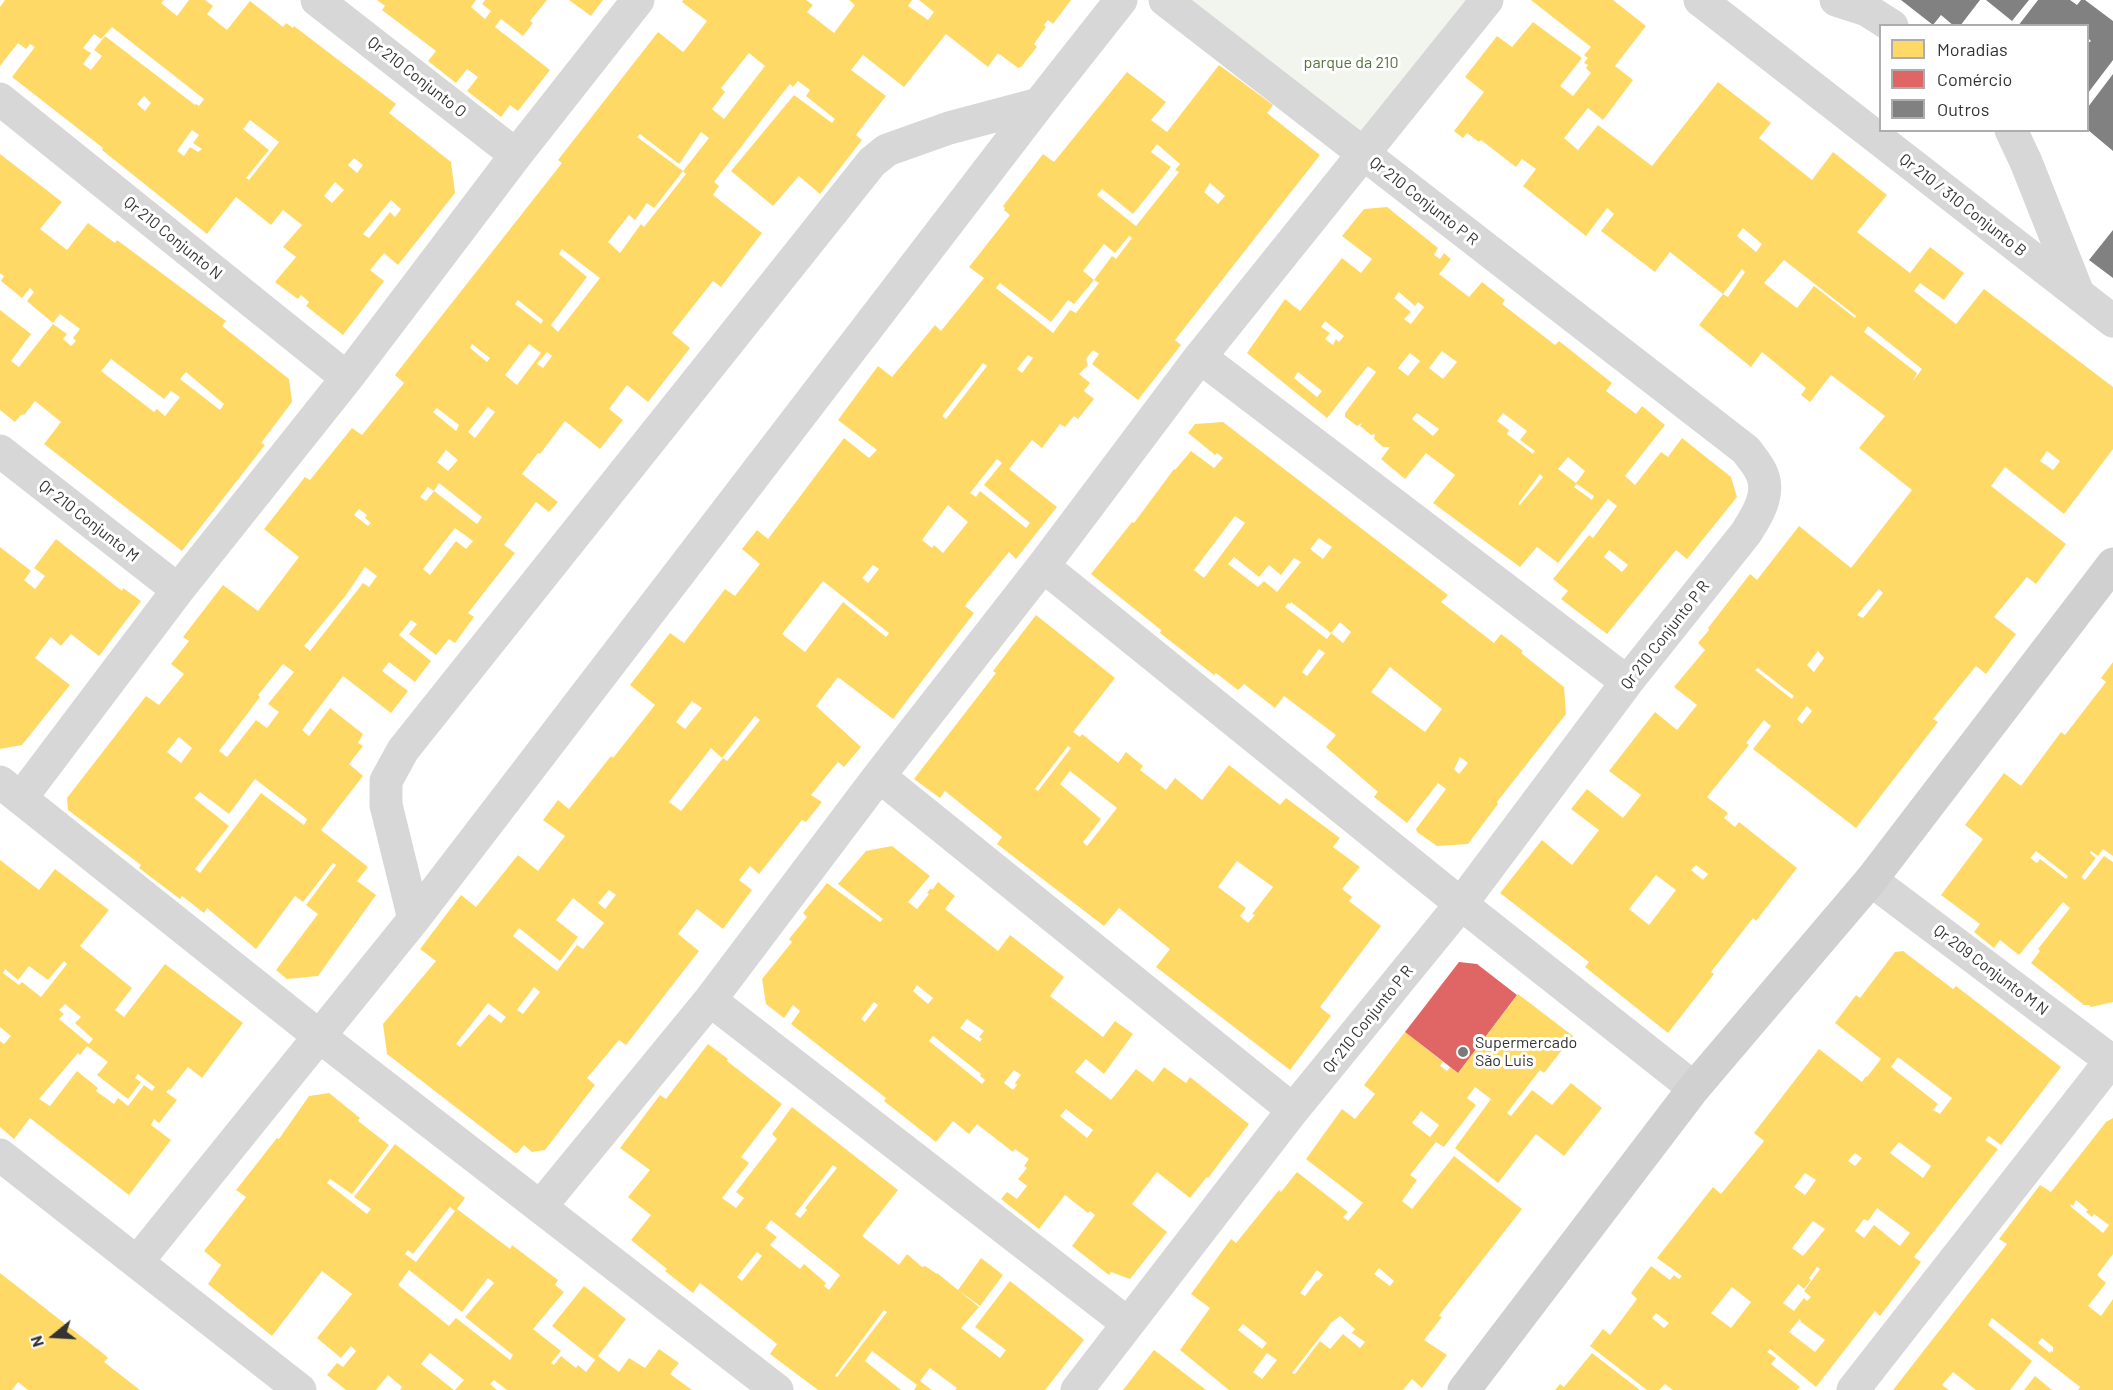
<!DOCTYPE html>
<html>
<head>
<meta charset="utf-8">
<style>
  body { margin:0 }
  #map { position:relative; width:2113px; height:1390px; overflow:hidden; background:#fff; font-family:Barlow,sans-serif }
  canvas { display:block }
  .legend { position:absolute; left:1879px; top:24px; width:210px; height:108px; box-sizing:border-box; background:#fff; border:2px solid #adadad; margin:0; padding:8px 10px; list-style:none; font-size:18px; color:#333 }
  .legend li { display:flex; align-items:center; gap:12px; height:30px }
  .legend b { width:30px; border:2px solid #adadad }
  .north { position:absolute; left:24px; top:1306px; width:60px; height:60px; -webkit-text-stroke:4px #fff; paint-order:stroke; rotate:252deg; font-size:16px; font-weight:700; line-height:24px; text-align:center; color:#333 }
  .north::after { content:''; display:block; margin:auto; width:21px; height:27px; background:#333; clip-path:polygon(50% 0,100% 100%,50% 72%,0 100%) }
</style>
</head>
<body>
<div id="map">
<canvas width="2113" height="1390"></canvas>
<ul class="legend">
<li><b style="height:16px;background:#ffd966"></b>Moradias</li>
<li><b style="height:16px;background:#e06666"></b>Comércio</li>
<li><b style="height:16px;background:#818181"></b>Outros</li>
</ul>
<div class="north">N</div>
</div>
<script>
const ctx = document.querySelector('canvas').getContext('2d');
ctx.lineJoin = 'round';
function fillPath(path, color) { ctx.fillStyle = color; ctx.fill(path, 'evenodd'); }
function trace(path, color, width, dash) { ctx.strokeStyle = color; ctx.lineWidth = width; ctx.lineCap = dash ? 'butt' : 'round'; ctx.setLineDash(dash || []); ctx.stroke(path); }
function label(font, color, halo, rows, align = 'center') {
  ctx.font = font + ' Barlow,sans-serif'; ctx.lineWidth = 6; ctx.setLineDash([]); ctx.textBaseline = 'middle'; ctx.strokeStyle = halo; ctx.fillStyle = color; for (const [text, x, y, turn = 0] of rows) {
    ctx.save(); ctx.translate(x, y); ctx.rotate((+turn || 0) * Math.PI / 180); ctx.textAlign = isNaN(turn) ? turn : align; if (halo) ctx.strokeText(text, 0, 0); ctx.fillText(text, 0, 0); ctx.restore();
  }
}
fillPath(new Path2D(`
  M1172,0H1479L1362,151Z`), '#f1f5ed');
fillPath(new Path2D(`
  M5,0H164L161,3L177,16L189,0H205L213,6L207,14L227,30L250,1L283,27L286,23L293,28L294,26L396,104L389,113L451,162L455,193L398,265L384,253L370,270L384,281L343,335L306,306L309,302L301,295L298,299L275,282L296,257L283,247L302,225L283,210L271,225L236,197L207,234L102,150L103,148L12,77L35,47L30,44L26,49L18,43L0,66V7ZM112,27L204,99L199,106L196,104L195,105L105,36L94,50L102,56L91,70L83,64L91,53L83,48L94,34L101,39ZM144,96L151,103L145,111L137,104ZM250,120L279,142L249,180L246,178L269,150L243,129ZM192,130L199,135L193,143L202,149L198,152L190,147L184,156L177,151ZM354,158L363,165L357,173L348,165ZM335,182L344,190L332,203L324,196ZM391,200L401,209L395,217L390,212L369,238L363,234Z
  M377,0H476L471,7L485,19L491,11L482,4L485,0H547L530,21L533,23L523,36L501,19L495,27L550,70L518,111L510,105L501,117L467,91L478,77L467,69L456,83L428,61L436,51L382,10L385,6Z
  M569,0H603L591,16Z
  M683,0H806L813,5L807,12L834,33L855,5L849,0H912L908,6L928,20L934,12L919,0H1071L1053,24L1048,20L1044,25L1046,27L1034,44L1037,47L1021,67L1018,68L998,53L988,67L946,34L904,87L863,55L851,70L886,96L856,135L862,140L820,194L799,176L773,206L731,171L794,95L832,123L835,119L806,96L810,90L798,81L793,87L790,84L774,104L714,182L719,186L713,195L762,233L721,287L713,281L672,333L690,348L648,402L627,385L609,409L623,420L600,449L565,421L540,454L538,453L522,474L558,502L549,512L536,502L504,545L515,553L468,613L474,617L455,643L449,639L436,655L409,634L417,624L411,620L399,635L431,661L415,682L389,662L382,671L408,691L391,713L343,676L302,730L309,736L330,708L363,734L358,743L363,746L349,764L363,776L321,830L368,867L357,881L376,895L318,976L287,979L276,970L318,914L306,905L336,865L333,863L303,902L295,896L256,949L207,908L204,913L182,896L180,899L139,868L141,865L68,810L67,798L146,696L159,705L184,674L171,664L189,641L183,637L223,585L258,611L299,557L264,529L305,477L310,480L352,428L362,435L404,383L395,375L562,163L558,160L658,32L683,52L685,50L707,21L682,2ZM749,53L765,66L724,119L712,109L725,92L721,88ZM701,132L709,138L683,171L637,137L640,134L679,164ZM683,171L686,174L644,227L641,224L620,253L608,242L629,215L635,220L647,203L654,208ZM562,249L600,278L558,332L551,325L587,277L559,254ZM518,300L543,320L541,324L515,304ZM472,344L490,358L487,362L470,348ZM529,344L541,353L517,385L505,375ZM547,352L552,356L543,368L537,364ZM488,407L495,412L475,438L468,432ZM437,408L459,425L456,431L433,412ZM446,450L458,460L448,471L437,462ZM439,483L482,517L477,524L434,491L426,501L420,497L428,487L434,491ZM359,509L367,515L365,518L371,523L368,526L354,515ZM455,528L473,541L466,549L456,541L430,575L423,569ZM365,567L377,576L369,587L363,583L310,651L304,646L346,595ZM283,664L294,672L268,704L279,712L267,728L256,720L227,757L219,751L260,697L258,695ZM179,737L192,748L181,763L167,752ZM255,779L307,819L304,825L261,793L200,873L195,869L229,826L194,798L200,792L229,814Z
  M1531,0H1613L1646,26L1615,66L1633,80L1603,120L1588,108L1564,138L1578,150L1598,125L1652,166L1718,82L1771,123L1759,138L1812,180L1833,152L1887,195L1857,232L1910,273L1930,247L1964,273L1944,300L1920,283L1914,291L1956,324L1984,289L2113,387V449L2064,514L2005,467L1991,486L2066,544L2036,584L2027,577L1994,617L2016,634L1986,674L1976,666L1933,719L1938,722L1856,828L1753,749L1771,726L1764,720L1746,743L1749,745L1707,797L1728,813L1724,818L1735,827L1739,822L1797,868L1756,921L1753,918L1711,972L1714,974L1668,1033L1585,967L1589,962L1500,893L1542,840L1572,865L1599,830L1571,809L1587,789L1623,818L1641,795L1609,771L1655,712L1677,730L1697,705L1674,687L1705,650L1698,643L1709,630L1708,628L1750,574L1757,580L1799,526L1851,568L1912,490L1859,448L1885,416L1831,375L1810,402L1801,395L1806,388L1762,352L1751,367L1699,325L1723,294L1728,297L1745,272L1742,269L1723,294L1670,252L1655,272L1601,231L1614,214L1607,208L1586,236L1523,186L1536,169L1522,159L1516,167L1481,140L1479,142L1467,133L1463,138L1454,131L1484,92L1465,77L1497,36L1512,47L1533,22L1582,58L1560,86L1573,96L1591,73L1586,68L1588,65L1584,63L1588,58L1584,55L1591,47ZM1743,228L1762,244L1756,252L1737,236ZM1784,260L1856,316L1855,318L1814,286L1797,308L1764,283ZM1868,326L1922,369L1913,381L1917,373L1864,332ZM2047,451L2060,461L2053,470L2040,461ZM1879,589L1883,593L1863,618L1857,615ZM1818,651L1824,658L1814,672L1807,665ZM1758,668L1794,696L1792,699L1755,670ZM1807,706L1812,711L1802,724L1797,719ZM1696,865L1708,874L1703,880L1691,870ZM1656,875L1676,890L1649,925L1629,909Z
  M1219,65L1273,105L1267,113L1320,155L1175,340L1181,345L1138,400L1092,364L1099,354L1093,350L1086,359L1088,365L1079,374L1090,383L1084,391L1094,399L1078,419L1074,416L1065,427L1060,424L1042,448L1032,440L1009,469L1057,507L1016,559L1009,552L967,603L965,606L974,613L893,719L838,677L816,706L861,747L844,767L838,762L811,795L822,802L806,822L802,820L759,874L750,866L739,880L752,890L723,929L697,909L678,934L699,951L626,1045L619,1040L587,1078L595,1085L545,1150L532,1152L524,1145L517,1153H515L387,1054L383,1024L436,961L420,949L461,895L476,907L518,855L538,871L565,836L543,820L558,800L569,809L611,756L613,758L655,705L630,685L670,633L684,643L725,589L735,596L760,564L742,549L757,530L768,539L844,438L869,458L877,450L838,420L878,366L892,377L935,325L941,331L984,278L969,267L1010,215L1004,210L1005,208L1003,206L1043,154L1054,162L1127,72L1166,102L1151,120L1167,132ZM1157,144L1180,164L1175,170L1179,172L1136,226L1097,195L1102,189L1133,214L1171,167L1151,152ZM1210,183L1225,196L1218,204L1204,192ZM1129,236L1132,238L1116,259L1112,256L1094,280L1099,283L1076,313L1070,310L1053,333L996,288L1000,283L1051,322L1068,300L1074,304L1094,280L1083,271L1104,244L1115,253ZM1028,355L1033,358L1022,373L1017,369ZM983,363L987,366L946,419L942,416ZM997,459L1002,463L984,485L1030,523L1026,528L980,491L976,497L970,493ZM948,505L968,522L943,553L934,545L932,548L922,540ZM873,565L879,569L868,583L862,578ZM823,581L889,633L886,637L843,602L805,652L782,634ZM692,701L702,708L685,729L676,722ZM755,716L760,720L727,761L723,758L681,811L669,802L711,748L722,758ZM609,890L616,895L605,909L598,903ZM573,898L604,923L583,949L577,945L557,971L513,936L519,928L560,961L578,937L556,920ZM534,987L540,992L523,1014L517,1010ZM488,1003L506,1017L501,1023L489,1014L460,1047L456,1044Z
  M0,154L62,202L40,229L67,250L88,223L115,243L117,240L226,321L222,326L289,379L292,402L261,443L265,445L182,551L44,444L61,422L35,401L25,414L21,415L15,422L0,410V310L31,334L11,361L19,367L53,324L67,334L63,339L71,346L76,341L73,338L80,329L60,314L53,323L35,308L27,301L34,292L30,288L22,298L1,281L4,276L0,273ZM111,359L164,399L171,391L180,397L165,416L157,409L154,412L101,371ZM186,372L224,404L220,410L180,379Z
  M1387,207L1438,248L1434,255L1440,259L1444,253L1451,259L1439,274L1469,297L1482,282L1505,300L1502,304L1555,345L1559,341L1612,383L1606,391L1636,414L1642,406L1665,425L1625,476L1635,485L1661,452L1668,457L1682,438L1731,477L1737,497L1687,559L1676,550L1607,634L1561,599L1568,591L1553,579L1589,535L1593,538L1617,506L1608,499L1558,563L1537,547L1520,567L1433,503L1455,475L1426,453L1405,479L1381,459L1390,447H1383L1374,439L1375,434L1371,435L1360,426L1362,423L1357,426L1345,417V413L1376,372L1368,366L1327,418L1247,353L1285,299L1300,311L1342,258L1361,273L1372,259L1342,236L1364,209ZM1399,292L1415,306L1418,302L1424,307L1411,324L1404,319L1411,312L1394,298ZM1325,321L1344,336L1339,342L1336,339L1333,345L1325,339L1330,333L1321,327ZM1442,351L1457,362L1443,379L1429,368ZM1410,353L1420,361L1408,376L1398,368ZM1298,372L1322,391L1317,397L1294,378ZM1417,413L1439,429L1433,436L1412,419ZM1503,413L1527,431L1520,440L1535,451L1533,454L1507,434L1509,430L1497,421ZM1568,457L1585,471L1576,483L1558,469ZM1540,474L1543,477L1520,505L1518,504ZM1577,484L1594,496L1592,500L1574,487ZM1609,550L1628,565L1622,572L1604,557Z
  M1223,422L1448,595L1441,602L1494,643L1501,634L1523,651L1521,653L1564,687L1566,714L1497,802L1498,804L1468,844L1437,846L1417,832L1416,829L1446,789L1438,783L1407,823L1374,797L1378,792L1326,747L1336,735L1284,696L1275,708L1244,684L1238,690L1216,673L1214,675L1160,633L1161,630L1091,574L1132,522L1134,523L1174,469L1175,470L1191,451L1214,468L1223,458L1217,453L1215,455L1188,433L1195,424ZM1235,516L1245,523L1204,578L1194,570ZM1319,538L1332,547L1323,559L1310,549ZM1234,557L1259,577L1269,565L1281,575L1294,558L1301,562L1277,592L1264,581L1258,587L1228,564ZM1291,602L1331,633L1340,622L1351,632L1343,643L1331,633L1327,639L1285,607L1288,603L1290,604ZM1319,649L1325,653L1307,676L1302,672ZM1390,667L1442,709L1425,732L1371,692ZM1460,757L1468,763L1459,774L1454,769Z
  M56,539L122,591L123,588L141,601L99,656L71,634L61,646L51,637L35,658L70,685L22,745L0,749V547L31,571L24,580L35,589L45,576L34,568Z
  M1036,615L1115,678L1073,732L1080,737L1082,734L1118,763L1126,752L1143,766L1140,770L1166,790L1175,778L1202,800L1229,765L1280,805L1286,798L1340,838L1333,847L1360,867L1342,889L1352,897L1349,901L1381,926L1320,1007L1331,1016L1290,1070L1156,967L1170,949L1119,908L1104,926L997,844L1002,837L945,791L940,798L914,779L996,673L993,671ZM1068,746L1071,748L1038,791L1035,789ZM1070,771L1117,808L1087,846L1083,842L1101,819L1060,784ZM1237,861L1273,887L1252,914L1255,915L1248,923L1240,916L1246,908L1218,887Z
  M2113,662V856L2103,849L2098,856L2091,851L2090,853L2096,858L2081,877L2085,880L2104,856L2113,862V1002L2091,1007L2089,1005H2084L2031,963L2040,951L2038,949L2070,908L2063,902L2019,955L2000,940L1994,948L1974,932L1980,924L1941,895L1983,839L1965,825L2004,773L2021,786L2061,732L2065,735L2106,682L2101,678ZM2036,851L2068,876L2066,879L2040,859L2037,863L2030,858Z
  M892,846L930,876L908,902L917,909L929,894L927,893L931,888L932,890L938,882L955,896L945,909L998,951L1010,935L1064,977L1050,996L1103,1037L1115,1021L1133,1034L1104,1074L1086,1059L1075,1072L1111,1100L1136,1069L1153,1082L1164,1067L1186,1083L1190,1077L1249,1124L1208,1178L1207,1177L1190,1198L1157,1172L1132,1204L1167,1232L1130,1279L1111,1272L1109,1275L1072,1246L1095,1215L1090,1211L1088,1213L1065,1195L1039,1229L1001,1199L1007,1192L1017,1199L1027,1186L1018,1179L1027,1168L1024,1166L1029,1159L1015,1149L1013,1152L977,1124L969,1134L953,1121L936,1142L884,1101L886,1098L791,1024L800,1011L793,1005L784,1018L766,1004L762,979L792,942L789,939L807,917L803,913L827,883L880,922L883,919L838,884L866,851ZM917,985L933,998L928,1004L913,991ZM874,1002L878,1005L865,1022L861,1019ZM967,1019L984,1031L979,1037L982,1039L980,1042L960,1028ZM933,1036L981,1074L980,1076L985,1080L982,1084L929,1041ZM1014,1070L1021,1075L1015,1083L1017,1085L1013,1090L1004,1083ZM1066,1109L1093,1130L1087,1138L1060,1116Z
  M0,860L39,890L55,869L109,910L80,946L132,988L115,1010L124,1017L165,964L243,1023L202,1078L188,1067L170,1090L169,1089L166,1092L177,1100L159,1123L154,1119L151,1125L171,1140L129,1195L30,1118L14,1139L0,1127V1041L4,1044L11,1036L0,1027ZM64,961L67,964L41,997L22,982L19,985L3,973L5,969L18,980L29,966L48,980ZM65,1004L81,1017L75,1023L93,1039L89,1044L59,1019L64,1014L59,1010ZM87,1046L108,1062L97,1075L128,1099L141,1082L135,1078L138,1074L155,1087L152,1091L144,1085L128,1106L118,1098L114,1104L96,1091L98,1088L77,1071L50,1106L39,1099L78,1053L80,1055Z
  M1903,951L1953,989L1956,986L2061,1067L2001,1145L1989,1136L1985,1140L1998,1149L1914,1257L1921,1262L1880,1316L1875,1311L1816,1387L1770,1349L1767,1352L1776,1358L1771,1364L1800,1387L1797,1390H1673L1665,1384L1659,1390H1647L1590,1346L1603,1329L1610,1335L1637,1299L1631,1293L1651,1266L1670,1280L1674,1275L1679,1279L1682,1276L1657,1258L1713,1187L1721,1194L1764,1141L1754,1133L1819,1049L1862,1082L1866,1076L1867,1077L1881,1059L1835,1023L1856,995L1860,998L1895,952ZM1898,1057L1952,1098L1940,1114L1933,1110L1938,1104L1891,1067ZM1899,1142L1931,1166L1923,1178L1890,1153ZM1855,1153L1862,1158L1855,1166L1848,1161ZM1805,1173L1816,1180L1805,1195L1794,1187ZM1877,1208L1910,1233L1900,1246L1874,1225L1864,1238L1855,1231L1864,1219L1868,1221ZM1813,1221L1825,1229L1803,1256L1792,1248ZM1817,1267L1820,1269L1804,1291L1811,1297L1807,1301L1804,1298L1794,1311L1783,1303L1798,1284L1804,1289L1811,1280L1809,1278ZM1732,1287L1751,1302L1731,1328L1711,1313ZM1656,1313L1669,1323L1664,1328L1652,1318ZM1800,1319L1801,1322L1825,1340L1815,1352L1789,1332Z
  M1518,994L1573,1036L1544,1073L1540,1070L1507,1113L1511,1116L1532,1090L1552,1105L1571,1083L1602,1108L1564,1156L1536,1134L1498,1183L1455,1148L1491,1099L1475,1087L1467,1098L1476,1105L1444,1147L1436,1142L1410,1175L1417,1180L1402,1201L1412,1209L1454,1156L1522,1209L1440,1314L1439,1316L1442,1317L1424,1340L1447,1355L1422,1388L1412,1379L1403,1390H1229L1180,1350L1210,1308L1191,1294L1231,1239L1236,1243L1279,1190L1281,1192L1297,1172L1348,1212L1343,1217L1348,1221L1363,1203L1306,1159L1342,1109L1355,1119L1375,1094L1364,1085L1405,1032L1443,1062L1440,1066L1447,1071L1450,1067L1458,1073ZM1421,1111L1439,1125L1430,1137L1412,1123ZM1379,1268L1394,1281L1390,1286L1374,1274ZM1317,1270L1323,1275L1318,1281L1317,1280L1305,1296L1300,1293ZM1340,1316L1355,1329L1352,1333L1365,1342L1360,1348L1343,1334L1330,1349L1320,1341L1295,1374L1292,1373L1331,1323ZM1243,1324L1267,1343L1262,1349L1238,1330ZM1267,1353L1277,1360L1262,1379L1253,1372Z
  M708,1044L728,1059L727,1061L782,1104L741,1157L749,1163L722,1198L736,1208L744,1198L736,1192L777,1139L772,1134L792,1107L898,1190L862,1236L899,1265L907,1254L922,1267L925,1266L937,1274V1273L979,1307L961,1328L1000,1358L1006,1350L975,1327L1010,1281L1081,1337L1084,1340L1045,1390H955L957,1388L930,1368L920,1381L932,1390H914L917,1385L872,1351L865,1361L901,1390H818L770,1354L777,1344L700,1283L693,1293L665,1271L667,1269L631,1240L651,1215L628,1197L650,1170L620,1148L660,1095L666,1099ZM833,1165L837,1168L805,1208L807,1210L800,1218L795,1214ZM771,1220L840,1275L829,1290L824,1286L826,1283L804,1264L800,1269L770,1245L777,1237L765,1228ZM757,1252L762,1256L742,1281L737,1277ZM884,1310L887,1312L837,1377L835,1376Z
  M329,1093L360,1118L358,1121L389,1145L352,1194L330,1179L327,1183L367,1214L371,1209L354,1197L395,1144L465,1198L457,1209L510,1249L512,1245L558,1280L555,1285L564,1292L533,1329L561,1351L551,1363L554,1365L561,1356L576,1368L578,1365L586,1372L595,1360L552,1326L584,1286L626,1319L598,1356L619,1372L629,1358L645,1368L659,1349L679,1363L670,1374L692,1390H507L494,1380L490,1384L497,1390H455L464,1380L430,1353L421,1364L454,1390H400L402,1387L388,1375L376,1390H346L327,1375L337,1363L343,1367L356,1351L351,1346L341,1358L317,1338L352,1294L322,1271L272,1336L208,1284L221,1265L204,1251L246,1197L236,1190L277,1138L279,1139L309,1096ZM450,1207L455,1211L416,1262L405,1254L408,1250L413,1254ZM409,1270L462,1312L488,1278L494,1283L465,1317L513,1355L510,1360L456,1318L449,1326L398,1285Z
  M2113,1118V1254L2097,1275L2106,1283L2088,1306L2101,1316L2113,1299V1390H2078L2080,1387L1992,1318L1988,1325L2032,1361L2010,1390H1976L1953,1372L1942,1385L1949,1390H1893L2007,1244L1999,1239L2040,1185L2051,1192L2106,1122ZM2076,1200L2088,1210L2086,1212L2092,1217L2094,1214L2109,1225L2103,1233L2070,1206L2071,1204L2073,1206ZM2042,1338L2053,1347V1352L2051,1351L2050,1353L2038,1343Z
  M981,1258L1003,1275L980,1306L958,1290Z
  M0,1273L105,1355L108,1358L104,1362L140,1390H28L18,1382L12,1390H0Z
  M1154,1350L1166,1359L1206,1390H1123Z
  M1592,1353L1640,1390H1555L1560,1384L1564,1387Z
  M2035,1376L2052,1390H2024Z`), '#ffd966');
fillPath(new Path2D(`
  M1459,962L1477,964L1517,995L1458,1073L1405,1032Z`), '#e06666');
fillPath(new Path2D(`
  M1901,0H1980L1960,26H1954L1941,15L1933,25Z
  M1986,0H2029L2012,21Z
  M2038,0H2070L2077,5L2081,0H2085L2113,21V60L2088,93V43L2091,41L2088,38V26H2018Z
  M2113,74V151L2088,130V107Z
  M2113,230V278L2089,260Z`), '#818181');
trace(new Path2D(`
  M317,0L516,155
  M1700,0L2113,321
  M1836,0L1867,10L1892,26
  M0,99L347,378
  M2011,130L2026,162L2078,293
  M1200,357L1627,682
  M0,451L178,590
  M1043,566L1461,904L1694,1088
  M879,776L1293,1110
  M0,782L319,1036L777,1390
  M21,798L178,590L347,378L516,155L638,0
  M1871,880L2113,1062
  M414,919L386,805V781L403,750L872,162L887,150L949,128L1039,104
  M710,1000L1127,1323
  M0,1155L300,1390
  M541,1206L710,1000L879,776L1043,566L1200,357L1487,0
  M137,1262L414,919L1039,104L1121,0
  M1077,1390L1293,1110L1461,904L1627,682L1746,533C1756,517 1771,495 1762,474C1759,466 1752,458 1746,450L1165,0
  M1853,1390L2113,1058`), '#d7d7d7', 33);
trace(new Path2D(`
  M1464,1390L1694,1088L1871,880L2113,564`), '#d0d0d0', 33);
for (const [x, y, r, color] of [
  [1463,1052,6,"#7a7a7a"]
]) { const dot = new Path2D(); dot.arc(x, y, r, 0, 2 * Math.PI); ctx.fillStyle = color; ctx.fill(dot); trace(dot, '#fff', 2); }
label('16px', '#56703f', '#fff', [
  ["parque da 210",1351,63]
]);
label('16px', '#333', '#fff', [
  ["Qr 210 Conjunto O",417,77,38],
  ["Qr 210 Conjunto P R",1424,201,38],
  ["Qr 210 / 310 Conjunto B",1963,205,38],
  ["Qr 210 Conjunto N",173,238,39],
  ["Qr 210 Conjunto M",89,521,38],
  ["Qr 210 Conjunto P R",1665,635,-52],
  ["Qr 209 Conjunto M N",1991,970,37],
  ["Qr 210 Conjunto P R",1368,1019,-51]
]);
label('16px', '#333', '#fff', [
  ["Supermercado",1475,1043],
  ["São Luis",1475,1061]
], 'left');
</script>
</body>
</html>
